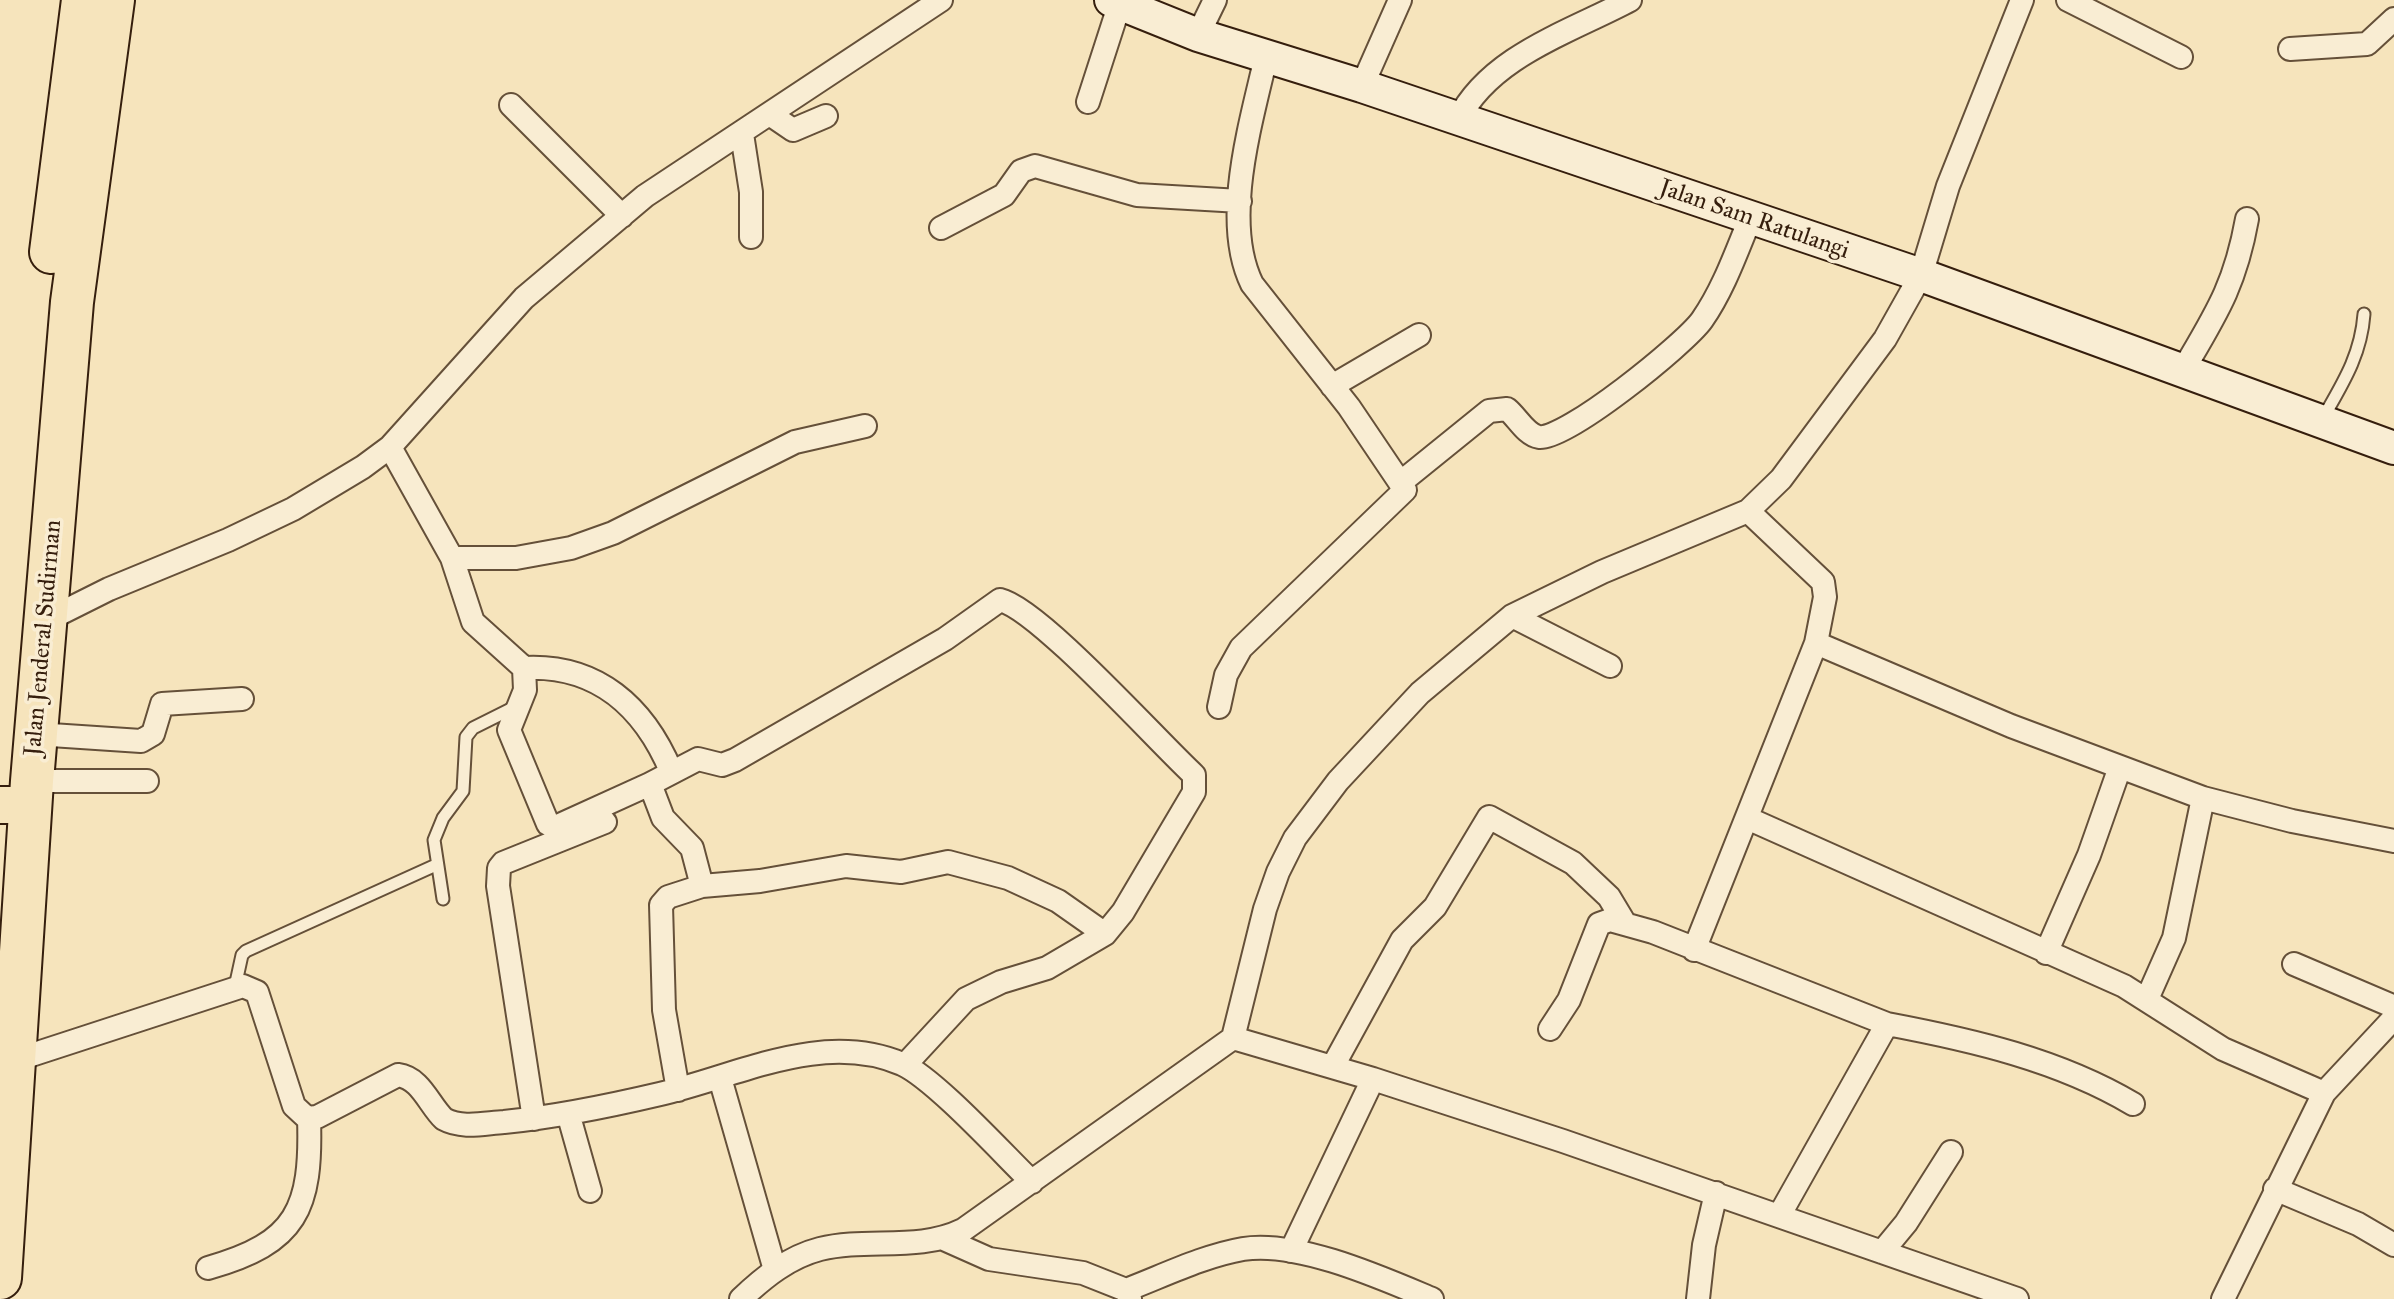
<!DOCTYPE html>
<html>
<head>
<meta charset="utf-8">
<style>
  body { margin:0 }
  canvas { display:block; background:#f6e4bc }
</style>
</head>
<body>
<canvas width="2394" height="1299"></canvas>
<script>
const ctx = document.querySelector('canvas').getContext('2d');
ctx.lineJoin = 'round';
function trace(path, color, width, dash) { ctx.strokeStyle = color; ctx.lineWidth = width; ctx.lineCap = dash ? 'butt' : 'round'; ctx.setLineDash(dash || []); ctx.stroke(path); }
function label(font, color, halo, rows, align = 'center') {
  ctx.font = font + ' "IM FELL Great Primer",serif'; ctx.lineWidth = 7; ctx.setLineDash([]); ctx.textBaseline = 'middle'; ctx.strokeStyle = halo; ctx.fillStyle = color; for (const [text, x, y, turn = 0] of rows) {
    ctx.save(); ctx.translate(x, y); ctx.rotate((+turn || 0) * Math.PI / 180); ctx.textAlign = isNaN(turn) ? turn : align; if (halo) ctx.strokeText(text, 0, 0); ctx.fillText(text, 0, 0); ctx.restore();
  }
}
const lane = new Path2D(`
  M2323,418C2343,383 2361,355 2364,314
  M443,899L434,840L443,818L463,791L466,737L473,728L517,706
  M235,987L242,955L246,951L436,865`);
const street = new Path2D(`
  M2068,0L2181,57
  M1198,35L1215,0
  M2290,49L2367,44L2394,19
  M1362,86L1400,0
  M1088,102L1120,3
  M511,105L622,216
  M771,115L793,130L826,116
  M1458,120C1490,56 1570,32 1630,0
  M742,134L751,192V237
  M941,228L1004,195L1021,171L1035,166L1137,195L1240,201
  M2182,372C2216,314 2235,286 2247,219
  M1332,386L1419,335
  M390,447L452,558L473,622L524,668L525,690L509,730L548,824L555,827L562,824L650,784L663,818L692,848L702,886L668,897L661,905L664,1010L678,1090
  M1400,483L1489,411L1507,409C1517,417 1526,435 1539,437C1565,441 1685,344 1702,320C1723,290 1736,253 1750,219
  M452,558H516L571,548L613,533L795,442L865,426
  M1512,616L1610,666
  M47,620L109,589L228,540L293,509L363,467L390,447L524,298L645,196L941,0
  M1816,643L2011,726L2203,798L2292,821L2394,841
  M524,668C597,664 644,707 671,771
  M1219,707L1226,675L1241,648L1405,490L1349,407L1252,284C1221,221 1251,123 1266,57
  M36,734L141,741L153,734L162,704L242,699
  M32,781H147
  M650,784L698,759L722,765L735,760L945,639L1000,600C1039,609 1157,741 1194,775V792L1123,912L1105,934L1047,968L1001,982L966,999L905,1065
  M1747,818L2124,986L2223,1049L2324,1093L2223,1299
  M702,886L760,881L846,866L901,872L948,862L1008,878L1058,901L1105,934
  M1694,950L1816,643L1825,597L1823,582L1748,511
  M2046,953L2089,855L2120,767
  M2294,964L2390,1005L2394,1011
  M2147,999L2174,938L2203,798
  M1887,1024C1972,1040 2059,1060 2133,1104
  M1550,1029L1569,1000L1599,924L1610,920L1653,932L1887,1024L1779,1216
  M1233,1038L1265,909L1278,872L1295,838L1338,781L1420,693L1512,616L1602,572L1748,511L1781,479L1885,339L1921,275L1948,186L2022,0
  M16,1060L243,986L257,992L294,1106L307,1118L317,1117L398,1075C421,1078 429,1105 444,1119C462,1129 485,1123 504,1122C556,1117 609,1106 660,1094C738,1076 822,1030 902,1064C935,1079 1003,1154 1032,1182
  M1333,1066L1402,940L1435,907L1489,817L1573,863L1609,897L1624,922
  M720,1078L775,1270
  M2324,1093L2394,1018
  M568,1113L590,1191
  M534,1119L498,886L499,868L503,863L605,822
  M2275,1189L2358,1224L2394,1245
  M944,1239L989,1259L1083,1273L1126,1290L1130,1299
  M1291,1251L1373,1079
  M1882,1252L1906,1223L1951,1152
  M208,1268C297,1243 312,1209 309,1118
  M1126,1290C1163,1276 1203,1256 1243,1249C1297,1240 1382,1278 1432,1299
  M741,1299C764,1277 789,1257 820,1249C867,1237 918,1252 963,1230L1233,1038L1373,1079L1563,1141L2017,1299
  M1698,1299L1704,1245L1716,1193`);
const secondary = new Path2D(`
  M1111,0L1198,35L1362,86L1921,275L2394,448`);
const primary = new Path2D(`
  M0,805H31`);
const highway = new Path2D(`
  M51,252L83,0
  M0,1278L32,781L72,302L113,0`);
trace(lane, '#655039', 15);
trace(street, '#655039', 26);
trace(secondary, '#351e0d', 36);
trace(primary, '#351e0d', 40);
trace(highway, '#351e0d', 46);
trace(lane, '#f9edd3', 11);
trace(street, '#f9edd3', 22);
trace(secondary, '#f9edd3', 32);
trace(primary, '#f6e4bc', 36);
trace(highway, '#f6e4bc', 42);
label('24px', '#351e0d', '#f9edd3', [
  ["Jalan Sam Ratulangi",1754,220,19],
  ["Jalan Jenderal Sudirman",44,638,-85]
]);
</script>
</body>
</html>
